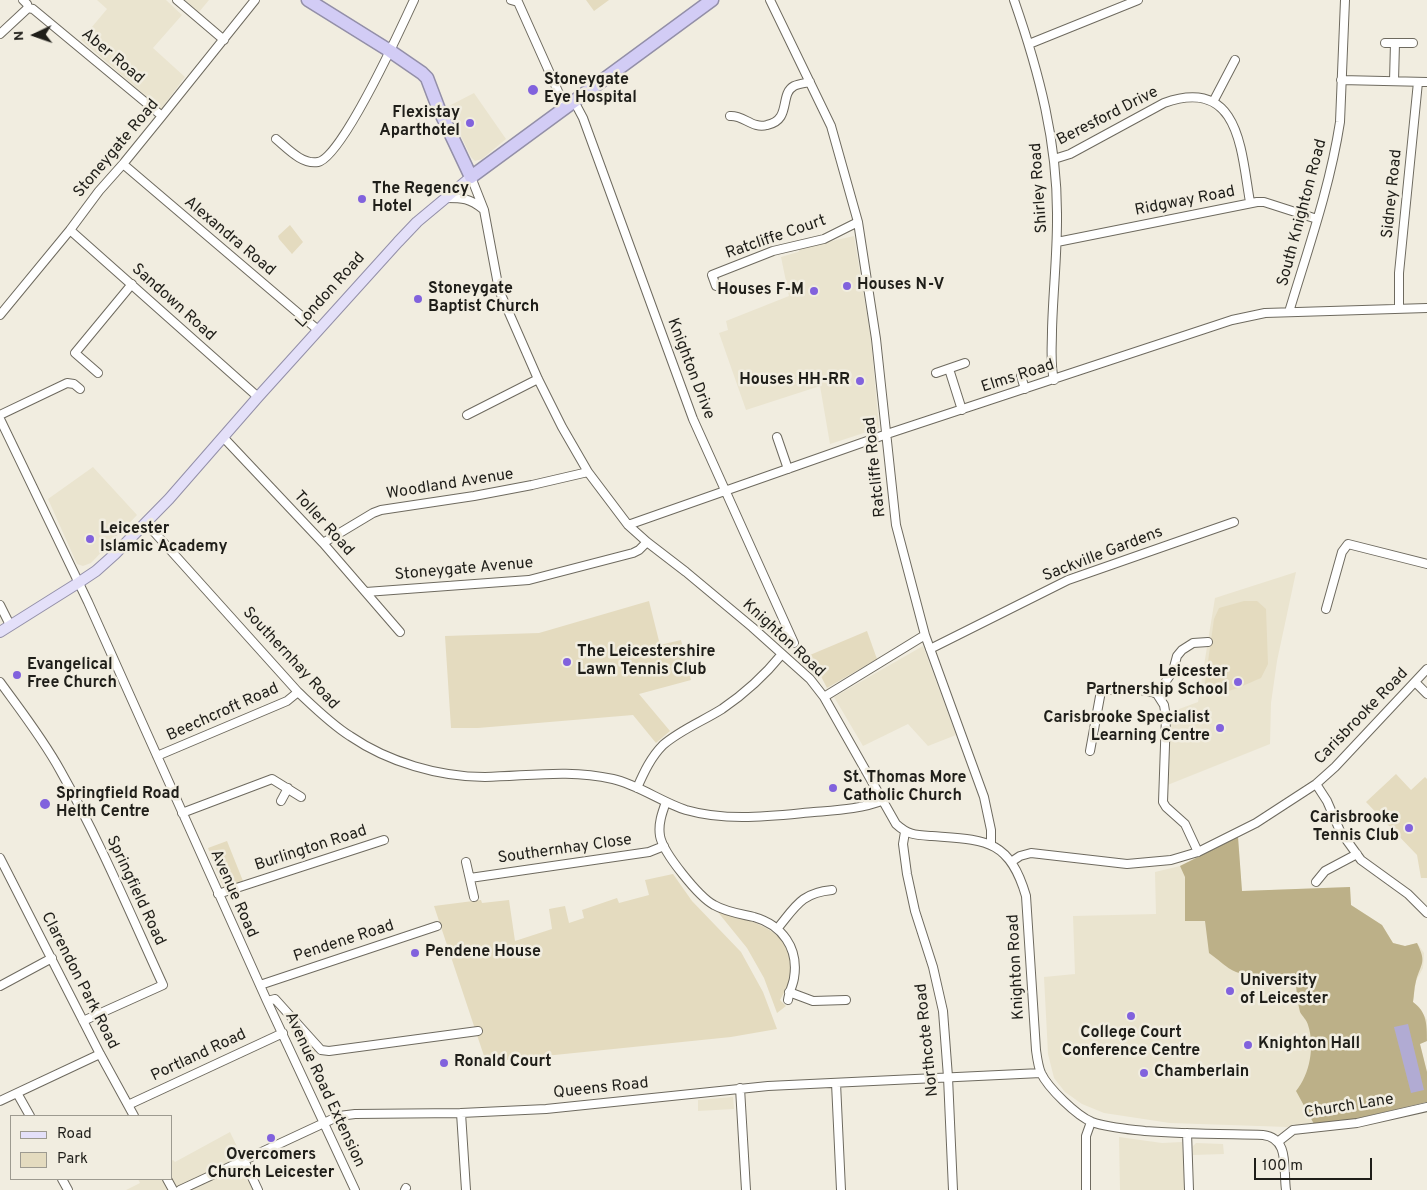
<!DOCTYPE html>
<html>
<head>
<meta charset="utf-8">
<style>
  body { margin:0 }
  #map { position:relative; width:1427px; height:1190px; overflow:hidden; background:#f1ede0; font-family:Overpass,sans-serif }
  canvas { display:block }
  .legend { position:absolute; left:10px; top:1115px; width:162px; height:65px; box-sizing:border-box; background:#f1ede0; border:1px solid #9d9a90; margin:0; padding:6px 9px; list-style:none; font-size:15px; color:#1f1e19 }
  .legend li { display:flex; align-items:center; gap:10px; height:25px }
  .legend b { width:25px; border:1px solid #9d9a90 }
  .north { position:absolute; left:10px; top:10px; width:50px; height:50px; -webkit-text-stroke:4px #f1ede0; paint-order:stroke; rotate:267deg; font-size:14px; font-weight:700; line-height:20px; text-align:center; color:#1f1e19 }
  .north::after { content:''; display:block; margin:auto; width:18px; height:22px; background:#1f1e19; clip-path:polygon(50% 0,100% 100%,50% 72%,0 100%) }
  .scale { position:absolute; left:1254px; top:1158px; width:118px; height:22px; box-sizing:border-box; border:2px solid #1f1e19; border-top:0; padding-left:6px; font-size:15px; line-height:18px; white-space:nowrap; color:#1f1e19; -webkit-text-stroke:4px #f1ede0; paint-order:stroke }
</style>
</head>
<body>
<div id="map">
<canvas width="1427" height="1190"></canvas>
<ul class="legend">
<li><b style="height:6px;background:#e4e0f9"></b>Road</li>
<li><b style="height:14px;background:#e4dbbf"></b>Park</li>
</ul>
<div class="north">N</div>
<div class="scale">100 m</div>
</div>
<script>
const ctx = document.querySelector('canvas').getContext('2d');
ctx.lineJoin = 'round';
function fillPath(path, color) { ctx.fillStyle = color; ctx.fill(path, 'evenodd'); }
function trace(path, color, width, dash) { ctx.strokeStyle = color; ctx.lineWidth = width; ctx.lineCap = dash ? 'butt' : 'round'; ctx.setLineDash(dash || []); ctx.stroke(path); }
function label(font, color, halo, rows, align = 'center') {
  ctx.font = font + ' Overpass,sans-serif'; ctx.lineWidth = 5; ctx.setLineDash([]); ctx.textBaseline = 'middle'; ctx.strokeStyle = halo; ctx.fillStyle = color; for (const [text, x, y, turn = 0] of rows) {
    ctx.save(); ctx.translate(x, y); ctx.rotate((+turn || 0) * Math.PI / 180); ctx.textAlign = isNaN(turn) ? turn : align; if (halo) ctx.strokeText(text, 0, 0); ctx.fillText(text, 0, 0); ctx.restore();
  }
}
fillPath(new Path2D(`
  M97,0H166L182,15L153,48L185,77L161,109L81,40L107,9Z
  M185,0H209L199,12Z
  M474,93L506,139L482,159L475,161L471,157L447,107Z
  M854,236L871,339L879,428L830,444L820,386L746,410L719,333L728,330L726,321L789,296L781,257L798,252L801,248Z
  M93,467L137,515L91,563L83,566L77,564L48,499Z
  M1296,572L1277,661L1271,703L1270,744L1165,786L1171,712L1198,702L1215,598Z
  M923,646L956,735L928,746L908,724L863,746L834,697Z
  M1238,837L1242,891L1350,887L1351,905L1382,925L1393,943L1405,946L1417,943L1424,953L1423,968L1416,981L1413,1002L1419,1007L1427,1020V1041L1420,1044L1427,1072V1102L1355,1119L1297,1126L1294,1124L1288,1127L1170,1123L1104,1113L1082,1104L1065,1092L1054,1078L1048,1054L1044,977L1075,974L1073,916L1156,914L1155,872L1180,866Z
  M733,1097L734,1109L698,1111V1100Z
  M230,1132L258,1190H126L140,1183L138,1179H171V1161L173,1160L175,1162Z
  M1119,1137L1162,1143L1182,1142L1185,1190H1120Z
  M1196,1143L1223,1144L1224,1154L1193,1155V1146Z`), '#eae4cf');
fillPath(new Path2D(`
  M586,0H609L594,11Z
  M290,225L303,242L292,254L279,239L278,236Z
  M649,601L660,645L681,640L691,680L639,694L670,731L656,743L633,715L478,728H451L445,636L539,633Z
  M1244,601H1257L1266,609L1268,664L1261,678C1245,684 1222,699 1206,689L1205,683L1214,619L1219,608Z
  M867,631L877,659L827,688L810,655Z
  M1396,774L1411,790L1425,777L1427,779V878H1421L1417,855L1366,802Z
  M227,841L243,881L224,889L208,848Z
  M673,874L692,901L741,952L763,992L777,1029L731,1037L486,1062L434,906L481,900L482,903L509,900L515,941L552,929L549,909L565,906L569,923L584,918L582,910L617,898L619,903L649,895L645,880Z
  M717,911C749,920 798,930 791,975C790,983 784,993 780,1000L786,1006L777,1013L764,978L747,948Z
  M290,1021L318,1051L309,1053L307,1048L301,1051L287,1022Z`), '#e4dbbf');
fillPath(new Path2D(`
  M1238,837L1242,891L1350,887L1351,905L1382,925L1393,943L1405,946L1417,943C1427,963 1421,963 1416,981C1414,988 1414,996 1413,1002C1427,1012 1427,1025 1427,1041L1420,1044L1427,1072V1102L1355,1119L1314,1124L1296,1091C1310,1074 1315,1046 1308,1025C1307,1020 1302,1016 1300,1012C1297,1000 1296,985 1295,973C1275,975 1255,980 1236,972C1226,968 1218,959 1209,953L1205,921H1185V877L1180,866Z`), '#bcb088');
fillPath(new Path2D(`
  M1408,1024L1424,1090L1411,1093L1394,1027Z`), '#b1abd3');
const minor = new Path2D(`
  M23,0L27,4L28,8L33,9L162,116
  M177,0L224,40
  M511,0L518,2L565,107
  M770,0L831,126L858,222L876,339L896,525L925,635L984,797L991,830V844
  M1014,0C1039,72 1058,143 1057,220C1057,257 1053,293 1052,330C1052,347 1050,364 1054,380
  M0,34L28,8
  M1385,43H1413
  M1029,44L1138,0
  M1341,80L1427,82
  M1394,81L1395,43
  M574,101L583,118L693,419L794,643
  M1213,102L1235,60
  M730,116C744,115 752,129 767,125C792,120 779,94 794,86C798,84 805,83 810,82
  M276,139C287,148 302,165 318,162C342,158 402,26 414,0
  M1054,159L1070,154L1164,103C1240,76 1241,151 1250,202
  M123,164L318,330
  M471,177L484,210L499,290L538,379L562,427L588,472L628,525L647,542L686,572L752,627L810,679L824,697L896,824C908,835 915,835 932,836C984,840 1009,838 1026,896L1036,1050C1037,1057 1038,1066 1041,1073C1048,1088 1077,1116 1092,1122C1109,1128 1128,1129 1145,1131C1184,1134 1224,1134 1263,1135C1290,1138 1283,1169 1286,1190
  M446,198C463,198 469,198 483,209
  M70,230L258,397
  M1057,242L1257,202H1264L1317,219
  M716,286L712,275L773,251L824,239L858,222
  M1399,308V273L1418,82
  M1289,312C1308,249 1330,187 1340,122L1345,0
  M0,315L70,230L99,191L123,164L162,116L255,0
  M949,369L962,410
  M98,373L75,353L132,284
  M936,373L965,363
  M1021,376L1025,389
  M0,415L67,383L74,384L80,389
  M467,415L538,379
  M0,419L88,602L267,1001L275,999L321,1050L329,1051L478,1031
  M223,437L323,543L400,632
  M777,437L788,469
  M146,523L298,692C315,708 331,724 350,736C388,762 439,777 485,777C530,776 568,769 613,779C639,785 661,802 686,810C728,822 771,816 814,812C838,810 861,809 884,800
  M628,525L887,434L1232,320L1265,313L1427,308
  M323,543L373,513L381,510L474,496L532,485L588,472
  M366,592L529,580L633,553L639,550L647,542
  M0,605L10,625
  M1326,609L1342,552L1348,544L1427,564
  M930,649L1068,580L1234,522
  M0,682C21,711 43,739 60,770C99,839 130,913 163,985L83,1021
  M1415,682L1427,694
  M824,697L925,635
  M1090,751L1101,691C1113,689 1146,688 1157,694
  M157,756L287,701L298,692
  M1316,784L1327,801L1340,831L1361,860L1408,894L1427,913
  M637,788C644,772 651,757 663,745C680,730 703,721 722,709C744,694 765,675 782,654
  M281,801L288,788
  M666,802C662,813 658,824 660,836C663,853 699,897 714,905C726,912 741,914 754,917C782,925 799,948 794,978C793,985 789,992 788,1000
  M182,813L272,779L301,797
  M905,832L903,844L907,874L915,911L933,967L943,1011L948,1077L953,1190
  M1198,852L1185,824L1166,807L1163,802L1166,717L1164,705L1157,694L1173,671L1177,656L1182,650L1193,643L1208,642
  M0,858L100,1054L134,1116
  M466,862L474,897
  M1011,862L1020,856L1031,853L1127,864L1171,860L1198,852L1256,823L1316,784L1335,767L1427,669
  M470,878L649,852L664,846
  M1316,882L1325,871L1357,854
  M218,894L384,840
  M777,929C796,906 801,893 832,890
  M260,985L437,926
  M0,986L52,958
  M789,992L813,1001L846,1000
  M267,1001L355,1190
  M836,1083L841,1190
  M740,1088L746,1190
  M17,1093L30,1116
  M0,1101L100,1054
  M128,1105L283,1033
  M461,1113L466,1190
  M1187,1133L1189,1190
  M1279,1141L1293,1130L1357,1123L1427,1107
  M244,1160L258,1190
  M62,1179L68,1190
  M167,1179L173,1190
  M180,1190L339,1116L355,1114L461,1113L546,1109L768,1086L1041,1073
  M405,1190L406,1188
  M1086,1190V1136L1091,1122`);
const major = new Path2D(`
  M0,632L78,583L96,571L115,554L169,499L258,397L398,242L417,222L471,177`);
const highway = new Path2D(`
  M308,0L390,51L422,73L427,78L438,107L471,177L712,0`);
trace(minor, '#6e6a5f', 10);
trace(major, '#938fa8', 12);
trace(highway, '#938fa8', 15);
trace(minor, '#fff', 8);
trace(major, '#e4e0f9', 10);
trace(highway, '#d2ccf5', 12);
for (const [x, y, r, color] of [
  [533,90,6,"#8162dd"],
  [470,123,5,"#8162dd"],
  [362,199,5,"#8162dd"],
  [847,286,5,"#8162dd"],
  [814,291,5,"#8162dd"],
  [418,299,5,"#8162dd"],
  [860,381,5,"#8162dd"],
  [90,539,5,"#8162dd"],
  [567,662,5,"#8162dd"],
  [17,675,5,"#8162dd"],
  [1238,682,5,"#8162dd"],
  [1220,728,5,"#8162dd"],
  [833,788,5,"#8162dd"],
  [45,804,6,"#8162dd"],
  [1409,828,5,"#8162dd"],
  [415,953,5,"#8162dd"],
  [1230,991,5,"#8162dd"],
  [1131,1016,5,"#8162dd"],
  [1248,1045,5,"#8162dd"],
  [444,1063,5,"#8162dd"],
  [1144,1073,5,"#8162dd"],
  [271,1138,5,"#8162dd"]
]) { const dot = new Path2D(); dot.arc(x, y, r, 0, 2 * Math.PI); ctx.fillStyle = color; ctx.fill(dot); trace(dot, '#f1ede0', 2); }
label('16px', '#1f1e19', '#f1ede0', [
  ["Aber Road",112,57,40],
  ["Beresford Drive",1108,117,-27],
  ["Stoneygate Road",117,149,-50],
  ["Shirley Road",1040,188,-94],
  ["Sidney Road",1393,194,-84],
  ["Ridgway Road",1185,202,-11],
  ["South Knighton Road",1303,213,-75],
  ["Alexandra Road",229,237,40],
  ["Ratcliffe Court",776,238,-19],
  ["London Road",331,291,-48],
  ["Sandown Road",173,303,42],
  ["Knighton Drive",690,369,69],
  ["Elms Road",1018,377,-18],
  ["Ratcliffe Road",876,467,-96],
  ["Woodland Avenue",450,485,-9],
  ["Toller Road",323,524,48],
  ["Sackville Gardens",1103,555,-21],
  ["Stoneygate Avenue",464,570,-5],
  ["Knighton Road",783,639,43],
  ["Southernhay Road",290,659,47],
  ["Beechcroft Road",223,713,-24],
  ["Carisbrooke Road",1362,717,-46],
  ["Burlington Road",311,849,-18],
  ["Southernhay Close",565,850,-8],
  ["Springfield Road",135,891,65],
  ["Avenue Road",233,894,66],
  ["Pendene Road",344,942,-18],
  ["Knighton Road",1017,967,-93],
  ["Clarendon Park Road",79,981,63],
  ["Northcote Road",928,1040,-96],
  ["Portland Road",199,1056,-25],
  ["Queens Road",601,1089,-6],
  ["Avenue Road Extension",324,1090,65],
  ["Church Lane",1349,1107,-9]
]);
label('bold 16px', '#1f1e19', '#f1ede0', [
  ["Stoneygate",544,81],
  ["Eye Hospital",544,99],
  ["Flexistay",460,114,"right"],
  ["Aparthotel",460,132,"right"],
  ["The Regency",372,190],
  ["Hotel",372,208],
  ["Houses N-V",857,286],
  ["Stoneygate",428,290],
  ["Baptist Church",428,308],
  ["Houses F-M",804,291,"right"],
  ["Houses HH-RR",850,381,"right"],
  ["Leicester",100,530],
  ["Islamic Academy",100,548],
  ["The Leicestershire",577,653],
  ["Lawn Tennis Club",577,671],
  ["Evangelical",27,666],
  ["Free Church",27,684],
  ["Leicester",1228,673,"right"],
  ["Partnership School",1228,691,"right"],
  ["Carisbrooke Specialist",1210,719,"right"],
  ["Learning Centre",1210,737,"right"],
  ["St. Thomas More",843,779],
  ["Catholic Church",843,797],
  ["Springfield Road",56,795],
  ["Helth Centre",56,813],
  ["Carisbrooke",1399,819,"right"],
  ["Tennis Club",1399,837,"right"],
  ["Pendene House",425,953],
  ["University",1240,982],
  ["of Leicester",1240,1000],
  ["College Court",1131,1034,"center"],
  ["Conference Centre",1131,1052,"center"],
  ["Knighton Hall",1258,1045],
  ["Ronald Court",454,1063],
  ["Chamberlain",1154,1073],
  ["Overcomers",271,1156,"center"],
  ["Church Leicester",271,1174,"center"]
], 'left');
</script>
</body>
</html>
